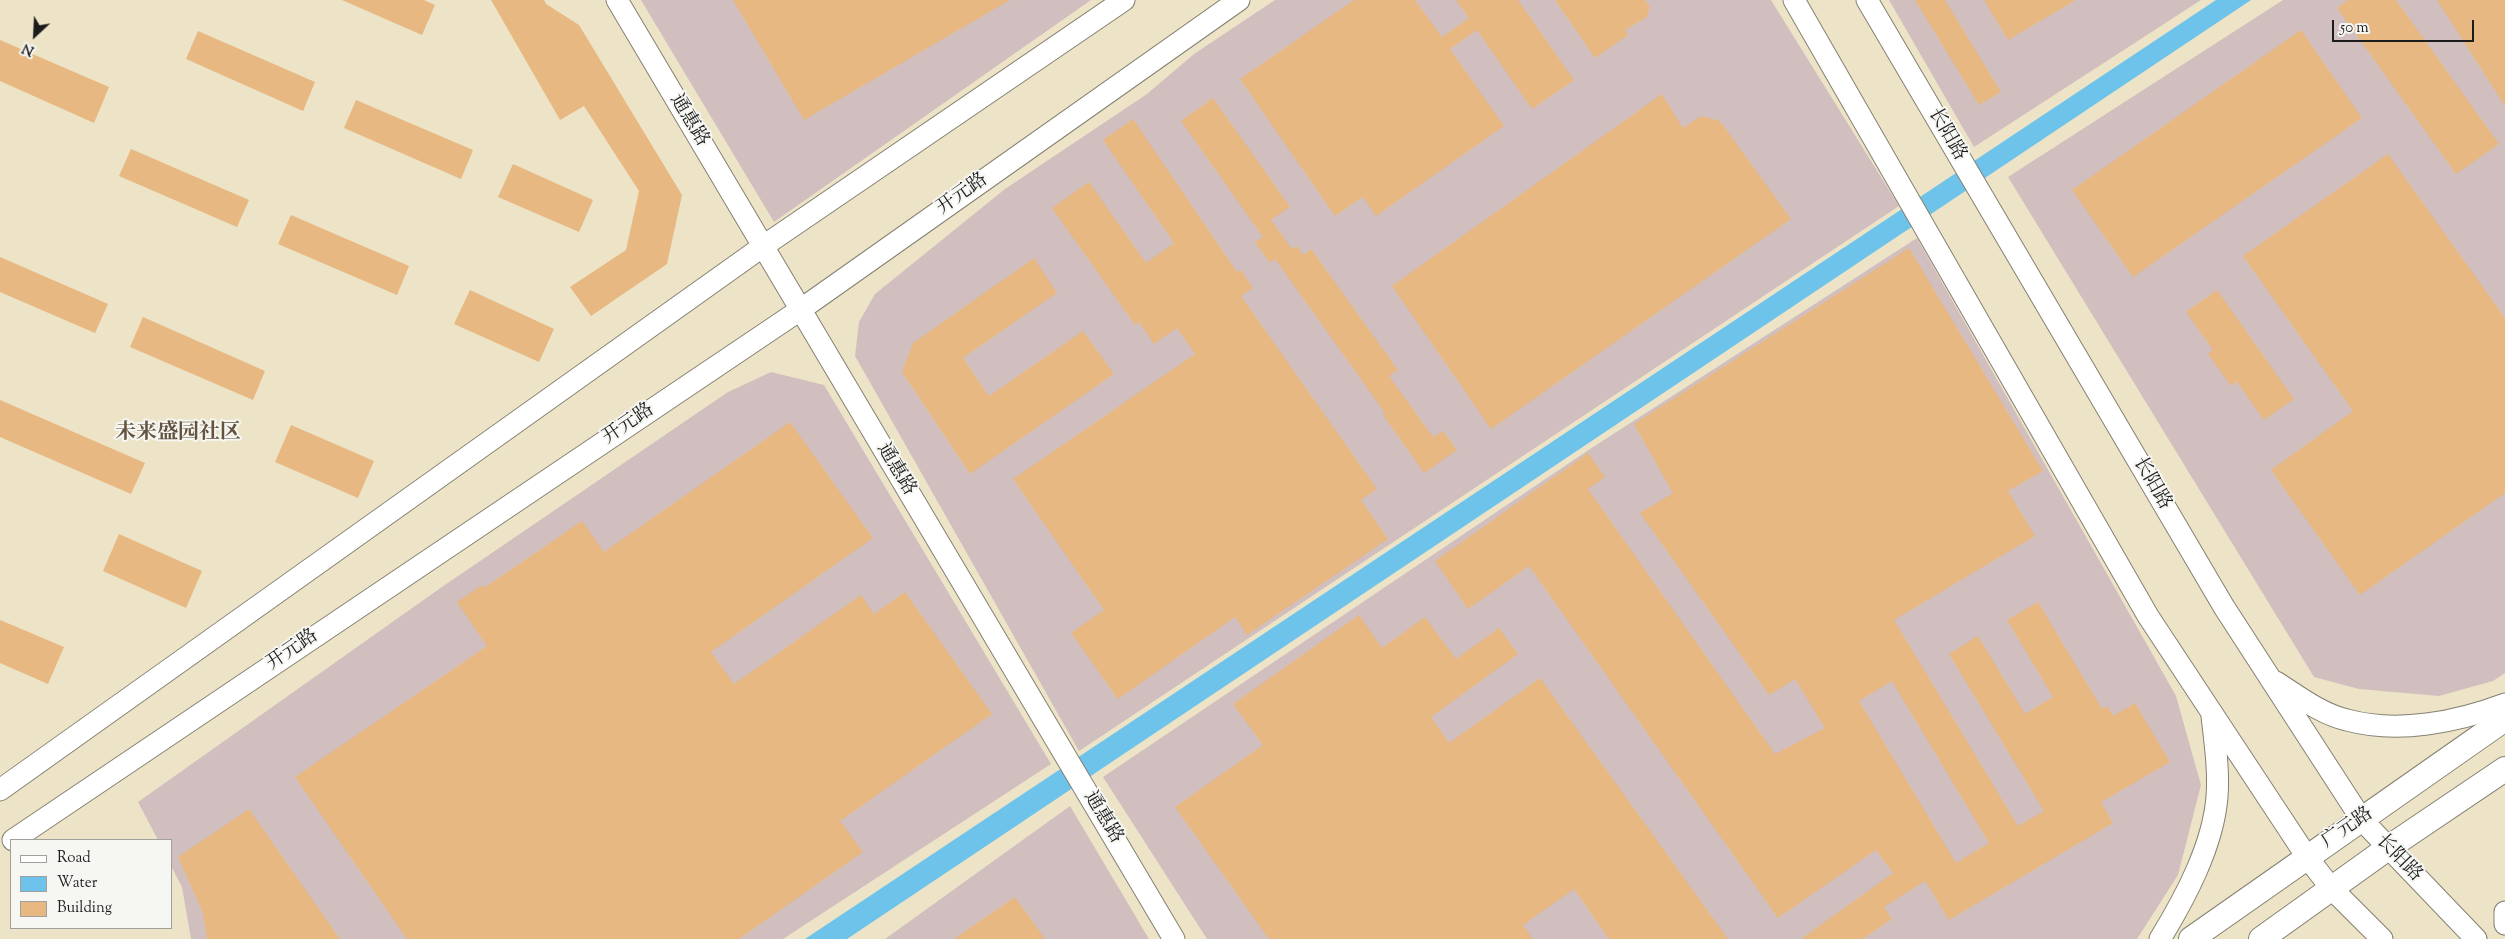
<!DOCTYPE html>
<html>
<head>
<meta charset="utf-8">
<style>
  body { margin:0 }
  #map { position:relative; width:2505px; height:939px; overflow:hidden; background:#ede3c7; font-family:"Sorts Mill Goudy",serif }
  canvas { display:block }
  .legend { position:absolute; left:10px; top:839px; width:162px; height:90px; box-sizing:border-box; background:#f6f6f2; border:1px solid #9f9f9c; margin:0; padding:6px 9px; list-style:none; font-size:15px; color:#1c1c1c }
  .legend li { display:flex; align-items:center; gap:10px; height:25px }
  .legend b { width:25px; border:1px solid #9f9f9c }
  .north { position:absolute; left:10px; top:10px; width:50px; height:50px; -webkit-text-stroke:4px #f6f6f2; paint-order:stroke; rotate:205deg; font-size:14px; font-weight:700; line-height:20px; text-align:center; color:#1c1c1c }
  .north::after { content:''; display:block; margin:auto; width:18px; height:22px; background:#1c1c1c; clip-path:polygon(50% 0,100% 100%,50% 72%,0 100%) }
  .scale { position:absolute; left:2332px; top:20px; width:142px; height:22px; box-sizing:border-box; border:2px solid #1c1c1c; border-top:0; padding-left:6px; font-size:15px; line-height:18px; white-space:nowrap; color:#1c1c1c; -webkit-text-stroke:4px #f6f6f2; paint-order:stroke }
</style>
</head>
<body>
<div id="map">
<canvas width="2505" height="939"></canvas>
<ul class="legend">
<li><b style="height:6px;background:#fff"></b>Road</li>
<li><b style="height:14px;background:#6ec3eb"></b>Water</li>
<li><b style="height:14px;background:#e7b881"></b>Building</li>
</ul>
<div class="north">N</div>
<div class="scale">50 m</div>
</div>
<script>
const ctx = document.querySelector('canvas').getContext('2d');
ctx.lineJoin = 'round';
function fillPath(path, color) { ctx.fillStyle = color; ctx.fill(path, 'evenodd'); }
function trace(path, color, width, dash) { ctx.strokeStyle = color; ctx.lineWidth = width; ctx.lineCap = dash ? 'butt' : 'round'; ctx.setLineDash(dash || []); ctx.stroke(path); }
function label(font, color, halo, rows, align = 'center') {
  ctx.font = font + ' "Sorts Mill Goudy","Noto Serif SC",serif'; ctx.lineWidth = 4; ctx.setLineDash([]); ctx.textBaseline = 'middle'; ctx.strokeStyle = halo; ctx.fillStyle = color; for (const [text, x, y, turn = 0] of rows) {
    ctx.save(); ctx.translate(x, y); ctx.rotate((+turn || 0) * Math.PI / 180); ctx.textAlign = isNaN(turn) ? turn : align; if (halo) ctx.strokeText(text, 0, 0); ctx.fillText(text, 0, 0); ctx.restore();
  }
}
fillPath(new Path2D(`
  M641,0H1091L774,222Z
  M1275,0H1771L1899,206L1079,751L855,356L859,322L875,294L1005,189L1147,94L1194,54Z
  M1889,0H2201L1974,147Z
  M2283,0H2505V673L2493,681L2439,696L2359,689L2314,677L2008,177Z
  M1917,238L2176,696L2201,785L2178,875L2137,939H1207L1103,777L1590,449Z
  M771,372L824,385L1051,764L783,939H191L182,887L171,866V840H158L138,802L439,589L728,392Z
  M1070,806L1149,939H885Z`), '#d1bfbf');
fillPath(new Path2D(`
  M2216,0H2251L847,939H805Z`), '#6ec3eb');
fillPath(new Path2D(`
  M342,0H424L435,5L422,35Z
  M491,0H544L546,4L579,25L682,195L667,264L591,316L570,287L626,250L639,191L584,106L560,120Z
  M733,0H1010L804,120Z
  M1354,0H1415L1442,37L1469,18L1456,0H1518L1574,80L1532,109L1477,30L1450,49L1504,126L1376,216L1363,197L1335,216L1240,79Z
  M1555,0H1645L1650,7L1647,17L1625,30L1628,35L1595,58Z
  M1915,0H1945L2001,92L1979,105Z
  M1984,0H2076L2008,40Z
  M2348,0H2396L2499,144L2456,174L2337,8Z
  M2437,0H2505V106Z
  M2301,30L2362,118L2133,277L2072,190Z
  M198,31L315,82L303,111L186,59Z
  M0,40L109,87L94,123L0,81Z
  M1662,94L1683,128L1701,116L1720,121L1791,219L1491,429L1392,286Z
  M1213,98L1290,207L1271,220L1292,249L1297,246L1303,255L1311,249L1398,370L1389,376L1433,437L1443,431L1457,450L1424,473L1383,415L1385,413L1275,259L1270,263L1255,242L1263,237L1181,121Z
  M356,100L473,150L461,179L344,128Z
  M1133,119L1237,272L1241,270L1253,288L1241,296L1377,489L1361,500L1388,539L1247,635L1235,617L1118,699L1071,633L1104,610L1013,479L1195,354L1177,328L1154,344L1139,322L1135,325L1052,208L1089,182L1146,263L1174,243L1103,140Z
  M131,149L249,200L237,227L119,176Z
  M2388,154L2505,318V493L2360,595L2271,470L2353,411L2243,256Z
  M513,164L593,200L579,232L498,197Z
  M291,215L409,266L397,295L278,244Z
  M1909,248L2043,471L2008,491L2035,536L1894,620L2018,826L2044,811L1949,654L1978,636L2025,714L2053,697L2007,620L2038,602L2102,709L2107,706L2113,716L2135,703L2170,762L2101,802L2113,823L1949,920L1925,881L1884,907L1892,919L1863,939H1801L1893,873L1876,850L1778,918L1529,566L1468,609L1435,561L1588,453L1605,477L1588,489L1775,754L1825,728L1795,679L1769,695L1640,513L1673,493L1634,424ZM1892,681L1989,843L1956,863L1859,701Z
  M0,257L108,304L95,333L0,292Z
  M1034,258L1057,293L963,358L989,396L1083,331L1114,374L970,474L902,372L913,343Z
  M470,290L554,329L539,362L454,324Z
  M2217,290L2294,399L2264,420L2236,381L2231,386L2208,354L2213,350L2186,312Z
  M143,317L265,371L253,400L130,347Z
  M0,400L145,463L131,494L0,437Z
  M790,422L873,538L711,652L734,684L861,595L874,614L905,592L992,714L840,821L863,852L739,939H407L295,777L487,646L457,602L482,585L484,588L582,521L604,552Z
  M291,425L374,461L358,498L275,462Z
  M119,534L202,571L186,608L103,571Z
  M1359,615L1382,648L1425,617L1456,659L1499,628L1518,654L1431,717L1449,743L1540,678L1728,939H1609L1574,889L1523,925L1533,939H1269L1175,807L1263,745L1233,704Z
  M0,620L64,647L48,684L0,663Z
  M249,809L340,939H207L203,913L178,857Z
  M1015,897L1045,939H954Z`), '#e7b881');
const secondary = new Path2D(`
  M617,0L1174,939
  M1794,0L2148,616L2307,857L2331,888L2382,939
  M1867,0L2224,607L2362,820L2476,939
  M2276,682C2298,696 2321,714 2347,720C2398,734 2457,722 2505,704
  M0,790L762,247L1124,0
  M13,840L800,310L1239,0
  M2505,912V924
  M2160,939C2185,898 2213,846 2217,797C2219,770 2215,743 2212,716`);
const primary = new Path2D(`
  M2191,939L2505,719
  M2261,939L2388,848L2505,769`);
trace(secondary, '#848072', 23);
trace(primary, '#848072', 26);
trace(secondary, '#fff', 21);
trace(primary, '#fff', 24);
label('19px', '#1c1c1c', '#f6f6f2', [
  ["通惠路",688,121,59],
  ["长阳路",1946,135,60],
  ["开元路",963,195,-35],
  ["开元路",629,425,-34],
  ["通惠路",895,470,59],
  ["长阳路",2151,484,60],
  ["开元路",293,651,-34],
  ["通惠路",1102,818,59],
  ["广元路",2348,829,-34],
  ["长阳路",2398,859,46]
]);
label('bold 21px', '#63533f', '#f6f6f2', [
  ["未来盛园社区",178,434]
]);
</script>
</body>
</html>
